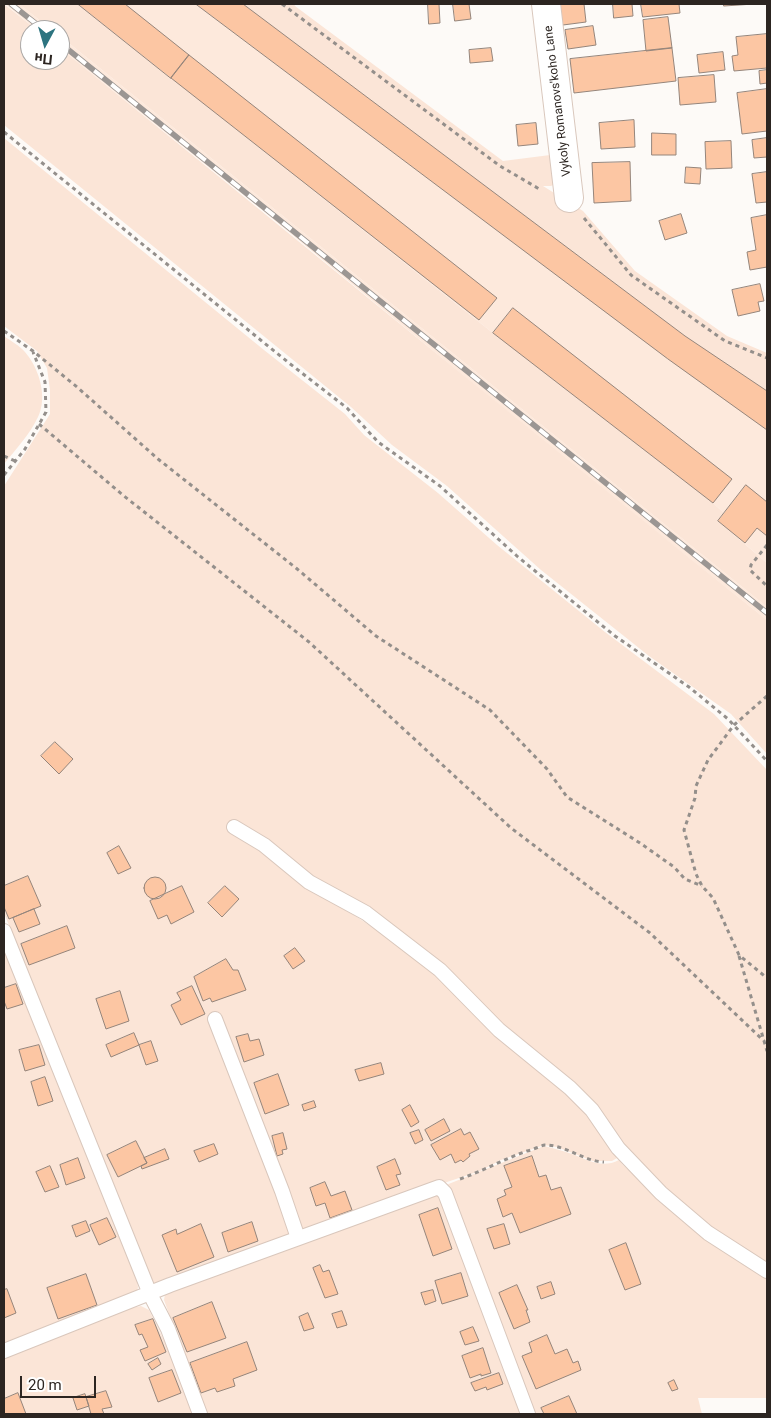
<!DOCTYPE html>
<html>
<head>
<meta charset="utf-8">
<style>
  body { margin:0 }
  #map { position:relative; width:771px; height:1418px; overflow:hidden; background:#fdfaf7; font-family:Roboto,sans-serif }
  canvas { display:block }
  .frame { position:absolute; inset:0; border:5px solid #2c2521; pointer-events:none }
  .north { position:absolute; left:20px; top:20px; width:50px; height:50px; box-sizing:border-box; background:#fff; border:1px solid #aba8a6; border-radius:50%; rotate:186deg; font-size:14px; font-weight:700; line-height:20px; text-align:center; color:#2c2521 }
  .north::after { content:''; display:block; margin:auto; width:18px; height:22px; background:#2d7480; clip-path:polygon(50% 0,100% 100%,50% 72%,0 100%) }
  .scale { position:absolute; left:20px; top:1376px; width:76px; height:22px; box-sizing:border-box; border:2px solid #2c2521; border-top:0; padding-left:6px; font-size:15px; line-height:18px; white-space:nowrap; color:#2c2521; -webkit-text-stroke:4px #fff; paint-order:stroke }
</style>
</head>
<body>
<div id="map">
<canvas width="771" height="1418"></canvas>
<div class="frame"></div>
<div class="north">Пн</div>
<div class="scale">20 m</div>
</div>
<script>
const ctx = document.querySelector('canvas').getContext('2d');
ctx.lineJoin = 'round';
function fillPath(path, color) { ctx.fillStyle = color; ctx.fill(path, 'evenodd'); }
function trace(path, color, width, dash) { ctx.strokeStyle = color; ctx.lineWidth = width; ctx.lineCap = dash ? 'butt' : 'round'; ctx.setLineDash(dash || []); ctx.stroke(path); }
function label(font, color, halo, rows, align = 'center') {
  ctx.font = font + ' Roboto,sans-serif'; ctx.lineWidth = 4; ctx.setLineDash([]); ctx.textBaseline = 'middle'; ctx.strokeStyle = halo; ctx.fillStyle = color; for (const [text, x, y, turn = 0] of rows) {
    ctx.save(); ctx.translate(x, y); ctx.rotate((+turn || 0) * Math.PI / 180); ctx.textAlign = isNaN(turn) ? turn : align; if (halo) ctx.strokeText(text, 0, 0); ctx.fillText(text, 0, 0); ctx.restore();
  }
}
fillPath(new Path2D(`
  M5,4H19L52,30H37Z
  M78,4H243L685,336L767,391V563L718,521L724,513L713,503L493,333Z
  M60,36L767,607V620L578,470L262,210L60,48Z`), '#fde9dc');
fillPath(new Path2D(`
  M4,4L37,30H30V60H60V48C296,238 530,431 767,620V754L731,714L649,656L541,570L447,486L392,445L351,407L4,125Z
  M19,4H78L493,333L713,503L724,513L718,521L767,563V607L60,36V30H52Z
  M243,4H294L295,6L503,161L558,154L557,183L551,186H543L583,211L635,271L727,336L767,353V391L685,336Z
  M4,138L264,350L345,414L364,435L438,493L497,545L605,632L714,714L767,770V1266L701,1222L641,1167L598,1113L562,1076L493,1019L433,959L365,906L308,875L269,842L234,822L227,828L260,850L317,894L357,917L411,953L589,1114L617,1158L612,1161H593L557,1147L544,1145L501,1160L480,1171L441,1184L427,1187L157,1286L154,1285L4,913V486L50,414V390L47,368L37,351L4,326Z
  M4,336C11,341 20,346 25,352C39,368 48,397 38,417C30,434 16,449 4,464Z
  M4,941L134,1265L138,1287L137,1293L4,1346Z
  M544,1146C554,1148 563,1151 572,1154C588,1160 602,1169 619,1160L623,1165L654,1193L752,1270L767,1278V1398H698L702,1414H533L446,1185Z
  M437,1189L524,1414H205L164,1300L165,1294L172,1288Z
  M141,1306L149,1310L172,1356L194,1414H4V1356L122,1310Z`), '#fbe5d7');
const building = new Path2D(`
  M78,4H125L189,55L171,78Z
  M196,4H243L685,336L767,391V430L668,359Z
  M428,4H439L440,23L429,24Z
  M453,4H469L471,19L455,21Z
  M560,4H584L586,22L563,25Z
  M613,4H632L633,16L614,18Z
  M641,4H679L680,13L643,17Z
  M724,4H754L724,6Z
  M668,17L672,48L646,51L643,20Z
  M593,26L596,45L568,49L565,30Z
  M767,34V68L734,71L732,56L738,55L736,37Z
  M491,48L493,61L470,63L469,50Z
  M672,48L676,81L574,93L570,59Z
  M723,52L725,70L699,73L697,55Z
  M189,55L497,298L479,320L171,78Z
  M767,70V83L760,84L759,71Z
  M714,75L716,102L680,105L678,78Z
  M767,89V131L742,134L737,93Z
  M634,120L635,147L601,149L599,123Z
  M536,123L538,144L518,146L516,125Z
  M652,133L676,134V155H652Z
  M767,138V157L754,158L752,140Z
  M731,141L732,168L706,169L705,142Z
  M630,162L631,201L594,203L592,163Z
  M686,167L701,168L700,184L685,183Z
  M767,172V202L756,203L752,174Z
  M681,214L687,233L665,240L659,221Z
  M767,215V267L750,270L747,252L756,250L751,218Z
  M760,284L764,301L758,302L760,311L738,316L732,290Z
  M513,308L732,479L713,503L493,333Z
  M746,485L767,502V536L757,528L745,543L718,521Z
  M55,742L73,759L59,774L41,756Z
  M119,846L131,868L118,874L107,853Z
  M28,876L41,906L9,919L4,907V886Z
  M144 888a11 11 0 1 1 22 0a11 11 0 1 1-22 0Z
  M182,886L194,912L171,924L167,915L158,919L150,901Z
  M225,886L239,899L222,917L208,903Z
  M34,909L40,924L19,932L13,918Z
  M67,926L75,948L29,965L21,944Z
  M295,948L305,961L293,969L284,956Z
  M226,959L233,970H238L246,990L212,1002L210,998L203,1001L194,977Z
  M16,984L23,1004L7,1009L4,1001V988Z
  M192,986L205,1014L181,1025L171,1005L181,1000L177,993Z
  M120,991L129,1021L106,1029L96,999Z
  M134,1033L139,1045L111,1057L106,1045Z
  M248,1034L250,1041L259,1039L264,1055L244,1062L236,1037Z
  M151,1041L158,1061L146,1065L139,1045Z
  M39,1045L45,1065L25,1071L19,1050Z
  M381,1063L384,1074L359,1081L355,1070Z
  M278,1074L289,1105L265,1114L254,1083Z
  M45,1077L53,1101L38,1106L31,1082Z
  M314,1101L316,1107L304,1111L302,1105Z
  M410,1105L419,1122L411,1127L402,1110Z
  M444,1119L450,1131L431,1141L425,1130Z
  M461,1129L464,1135L470,1132L479,1149L469,1154L470,1156L463,1162L461,1160L455,1163L451,1154L440,1160L431,1145Z
  M419,1130L423,1140L415,1144L410,1133Z
  M283,1133L287,1149L282,1150L283,1154L277,1156L272,1136Z
  M136,1141L147,1163L118,1177L107,1155Z
  M214,1144L218,1154L199,1162L194,1151Z
  M165,1149L169,1159L142,1169L141,1166L147,1163L144,1158Z
  M532,1156L539,1177L546,1175L551,1190L561,1187L571,1214L520,1233L512,1213L503,1217L497,1199L506,1195L504,1190L512,1187L504,1166Z
  M78,1158L85,1178L66,1185L60,1165Z
  M395,1159L401,1174L396,1175L400,1185L386,1190L377,1167Z
  M50,1166L59,1187L45,1192L36,1172Z
  M325,1182L331,1196L345,1191L352,1210L330,1218L325,1203L316,1206L310,1188Z
  M438,1208L452,1249L433,1256L419,1215Z
  M107,1218L116,1237L99,1245L90,1225Z
  M86,1221L90,1231L76,1237L72,1226Z
  M252,1222L258,1241L228,1252L222,1233Z
  M201,1224L214,1257L177,1272L162,1235L176,1229L177,1234Z
  M504,1224L510,1244L494,1249L487,1229Z
  M626,1243L641,1284L625,1290L609,1250Z
  M320,1265L323,1272L329,1270L338,1294L325,1298L313,1268Z
  M461,1273L468,1296L442,1304L435,1281Z
  M86,1274L97,1305L58,1319L47,1288Z
  M551,1282L555,1294L541,1299L537,1287Z
  M517,1285L528,1310H526L530,1322L514,1329L499,1293Z
  M7,1289L16,1313L4,1318V1290Z
  M433,1290L436,1301L425,1305L421,1293Z
  M212,1302L226,1338L187,1352L173,1318Z
  M342,1311L347,1325L337,1328L332,1314Z
  M308,1313L314,1328L304,1331L299,1317Z
  M153,1319L166,1352L145,1361L140,1350L148,1347L142,1334L139,1335L135,1325Z
  M473,1327L479,1341L465,1345L460,1332Z
  M547,1335L555,1354L567,1349L573,1363L578,1361L581,1370L536,1389L522,1356L532,1352L529,1343Z
  M247,1342L257,1370L233,1379L235,1386L217,1392L215,1388L201,1393L190,1363Z
  M483,1348L491,1373L481,1376V1374L470,1378L462,1356Z
  M158,1358L161,1364L152,1370L148,1364Z
  M172,1370L181,1393L158,1402L149,1378Z
  M499,1373L503,1384L487,1390L486,1387L475,1391L471,1383Z
  M674,1380L678,1389L672,1391L668,1383Z
  M106,1391L112,1407L102,1409L104,1414H91L86,1397Z
  M18,1393L26,1414H4V1399Z
  M85,1394L89,1406L77,1410L73,1398Z
  M569,1396L577,1414H544L541,1408Z`);
fillPath(building, '#fcc6a3');
trace(building, '#95857b', 1);
const lane = new Path2D(`
  M234,827L264,845L309,882L366,913L440,970L499,1030L570,1088L592,1110L618,1148L661,1193L708,1233L767,1271
  M4,931L150,1294L168,1329L200,1414
  M215,1019L282,1191L298,1238
  M4,1351L170,1285L439,1187L445,1193L528,1414`);
const street = new Path2D(`
  M546,4L569,198`);
trace(lane, '#d9c7bc', 16);
trace(street, '#d9c7bc', 30);
trace(new Path2D(`
  M282,4L500,166L541,190
  M4,132L289,363L347,408L378,442L440,486L518,557L615,636L689,687L728,719L767,761
  M584,218L631,275L725,341L767,358
  M4,331L33,351L77,387L158,459L296,568L376,636L490,710L547,769L567,797L640,843L674,867L685,879L702,886
  M39,424L124,496L309,642L511,828L650,933L764,1041
  M4,456L15,461
  M4,475L25,449L46,412L45,382L33,352
  M767,545L751,565L750,570L767,586
  M767,696L734,725L708,760L696,786L695,798L684,830L696,874L702,886L713,898L739,955L767,978
  M739,956L767,1051
  M460,1179C483,1171 504,1159 527,1151C533,1150 539,1146 545,1145C566,1145 583,1161 604,1162`), '#948f8b', 3, [4, 4]);
trace(lane, '#fff', 14);
trace(street, '#fff', 28);
const rail = new Path2D(`
  M11,4L44,30
  M60,43L767,613`);
trace(rail, '#9b9693', 5.5);
trace(rail, '#fff', 4, [11]);
label('12px', '#2c2521', '#fff', [
  ["Vykoly Romanovs'koho Lane",558,101,-97]
]);
</script>
</body>
</html>
